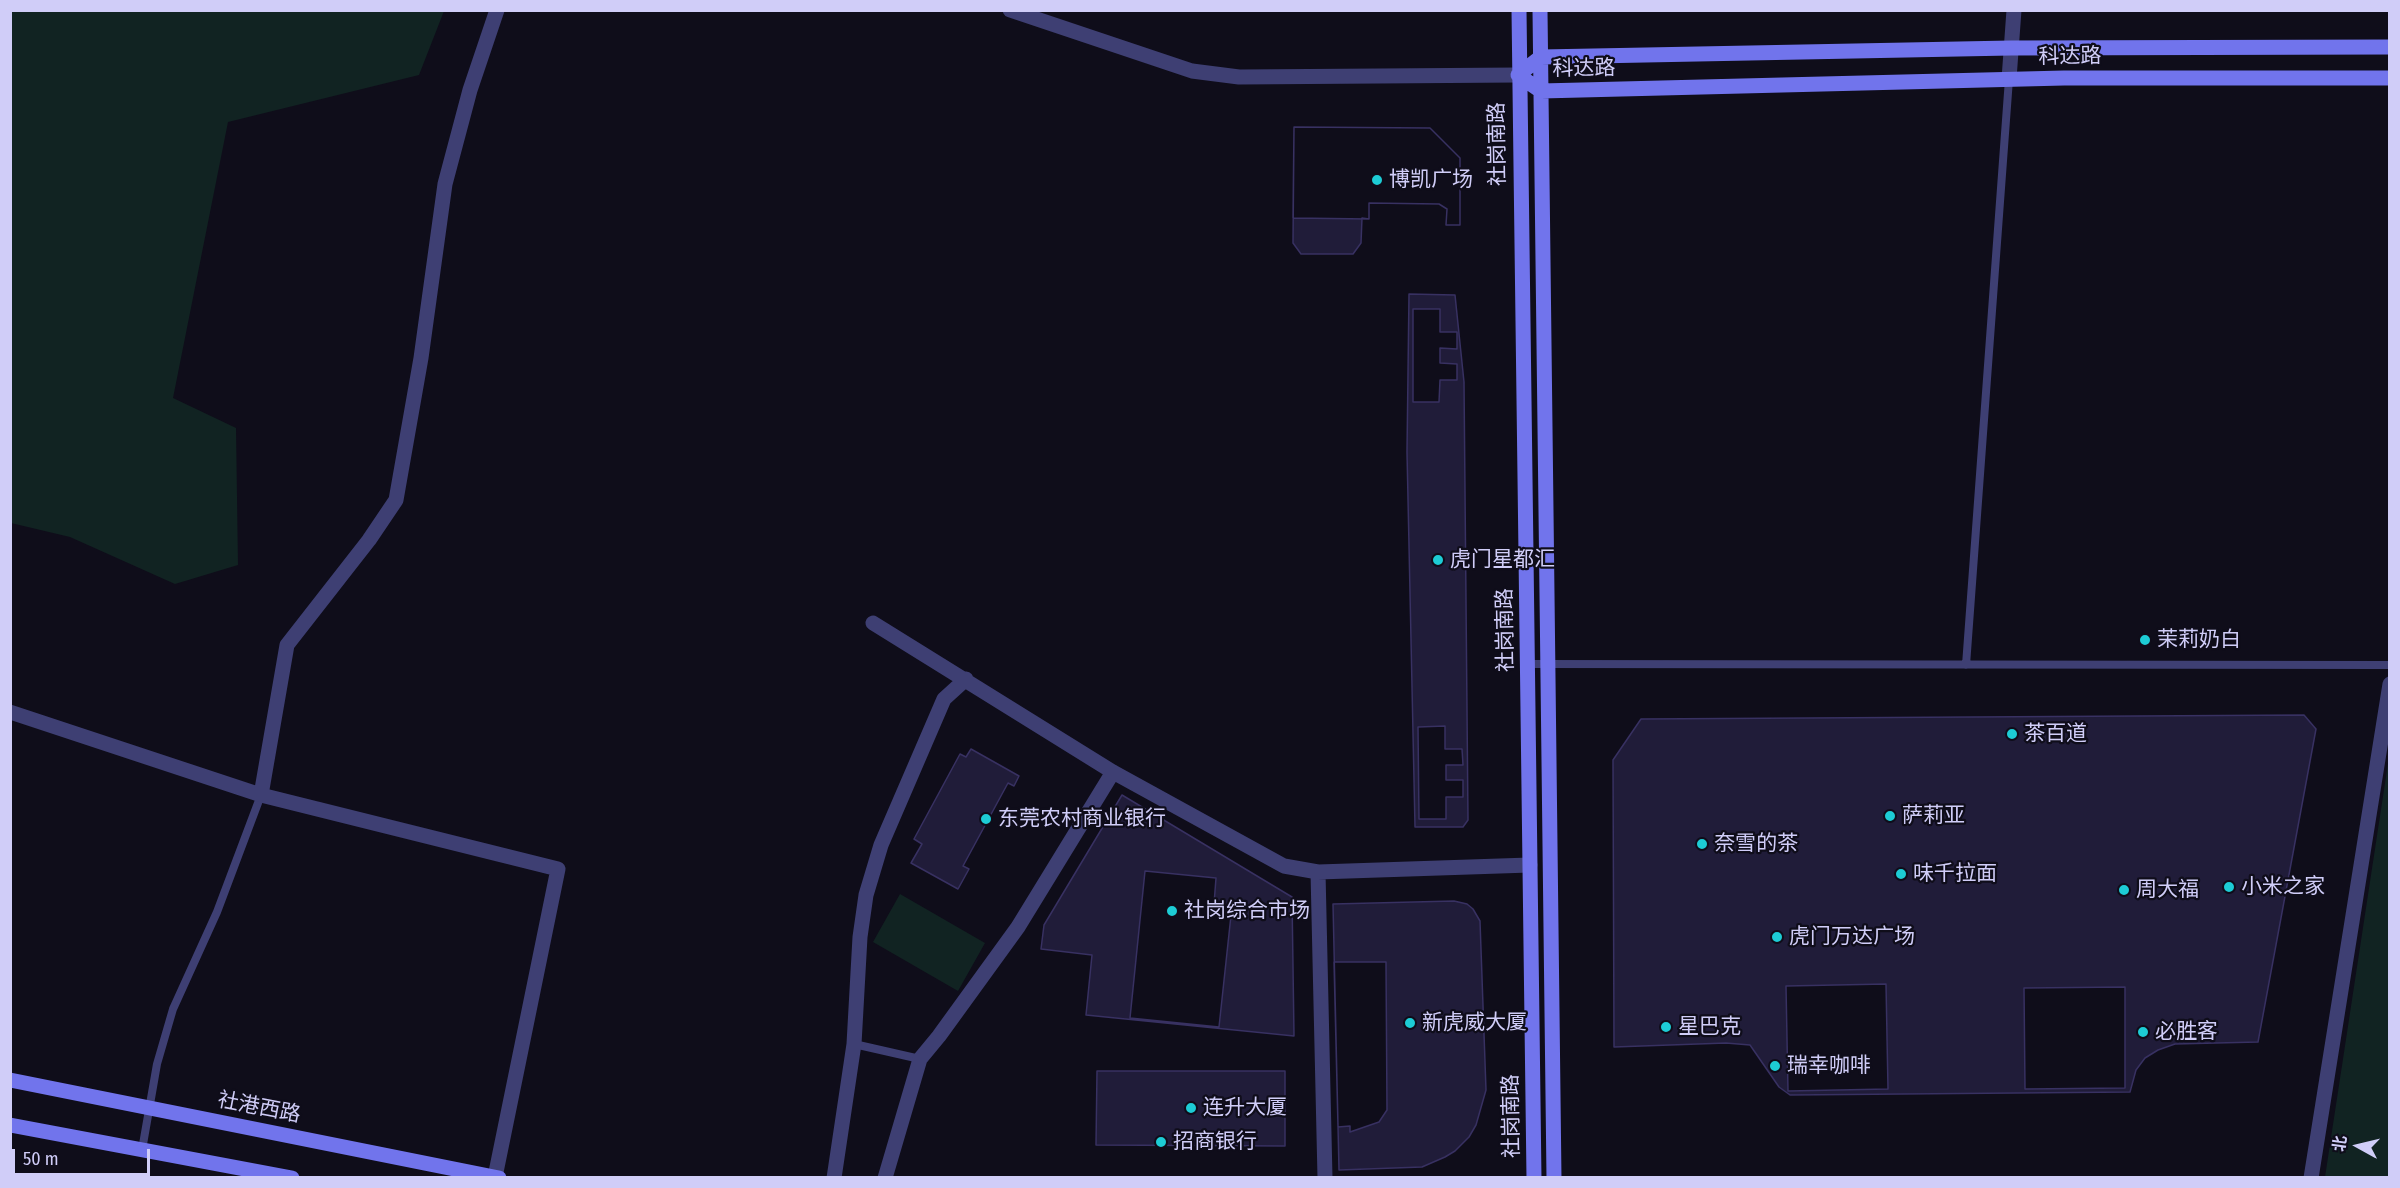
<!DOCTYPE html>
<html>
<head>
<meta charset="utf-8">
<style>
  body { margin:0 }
  #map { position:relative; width:2400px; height:1188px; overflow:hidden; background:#0f0d1a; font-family:"Fira Sans Condensed","Noto Sans SC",sans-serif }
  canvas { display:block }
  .frame { position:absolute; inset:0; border:12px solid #d0cdf8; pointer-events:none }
  .north { position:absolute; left:2328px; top:1116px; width:60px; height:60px; -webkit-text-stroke:4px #0f0d1a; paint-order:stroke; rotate:278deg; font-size:16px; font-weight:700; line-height:24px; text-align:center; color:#d0cdf8 }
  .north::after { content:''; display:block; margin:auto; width:21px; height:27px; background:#d0cdf8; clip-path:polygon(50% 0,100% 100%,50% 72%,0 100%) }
  .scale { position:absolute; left:12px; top:1149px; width:138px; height:27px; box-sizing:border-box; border:3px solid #d0cdf8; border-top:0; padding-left:8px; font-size:18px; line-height:21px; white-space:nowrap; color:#d0cdf8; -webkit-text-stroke:4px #0f0d1a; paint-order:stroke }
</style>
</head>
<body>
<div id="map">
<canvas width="2400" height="1188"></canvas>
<div class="frame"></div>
<div class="north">北</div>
<div class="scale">50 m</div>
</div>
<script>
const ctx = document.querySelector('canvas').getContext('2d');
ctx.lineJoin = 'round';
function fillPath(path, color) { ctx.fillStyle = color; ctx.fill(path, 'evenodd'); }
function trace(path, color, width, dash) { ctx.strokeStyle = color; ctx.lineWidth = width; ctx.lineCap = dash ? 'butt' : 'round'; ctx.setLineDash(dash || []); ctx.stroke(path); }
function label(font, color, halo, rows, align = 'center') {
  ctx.font = font + ' "Fira Sans Condensed","Noto Sans SC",sans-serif'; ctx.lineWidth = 4.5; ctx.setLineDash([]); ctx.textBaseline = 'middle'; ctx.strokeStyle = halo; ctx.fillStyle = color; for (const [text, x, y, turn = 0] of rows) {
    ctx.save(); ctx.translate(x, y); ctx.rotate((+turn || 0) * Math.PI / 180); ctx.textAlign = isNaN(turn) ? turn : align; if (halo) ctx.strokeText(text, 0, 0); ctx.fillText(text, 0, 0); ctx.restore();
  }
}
fillPath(new Path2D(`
  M11,10L444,11L419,75L228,122L173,398L236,428L238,565L175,584L70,537L11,523Z
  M2389,757V1177H2325Z
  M900,894L985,943L958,991L873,942Z`), '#112322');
const building = new Path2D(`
  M1294,127L1430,128L1460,158V225H1446L1447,209L1439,204L1369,203V219L1293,218Z
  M1294,127L1430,128L1460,158V225H1446L1447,209L1439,204L1369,203V219L1362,218L1361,243L1353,254H1301L1293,243Z
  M1409,294L1455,295L1464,382L1468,820L1463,827H1415L1407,452Z
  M1413,309H1440V332H1457V349L1440,348V363L1457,364V380H1440L1439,402H1413Z
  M2304,715L2316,729L2258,1042L2175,1044L2158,1050L2145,1058L2136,1070L2130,1092L1790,1095L1779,1087L1750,1045L1726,1043L1614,1047L1613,760L1641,719Z
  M1445,726V749H1462L1463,765H1446V780H1463V797H1446V819H1419L1418,727Z
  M971,749L1019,776L1014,786L1008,783L963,866L969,869L958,889L911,863L922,844L914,839L960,754L966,757Z
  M1122,795L1292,897L1294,1036L1086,1015L1092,955L1041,949L1044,925Z
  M1145,871L1216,878L1214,904L1232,906L1219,1027L1130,1018Z
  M1454,901L1467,904L1473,909L1480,921L1486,1090L1476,1125L1469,1137L1455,1151L1445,1157L1422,1167L1339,1170L1333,904Z
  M1334,962H1386L1387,1110L1379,1122L1350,1132V1126L1338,1127Z
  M1886,984L1888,1089L1788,1091L1786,986Z
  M2125,987V1088L2025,1089L2024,988Z
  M1097,1071H1285V1146L1096,1145Z`);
fillPath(building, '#201c39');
trace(building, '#383162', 1.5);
trace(new Path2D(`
  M1528,664L2390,665
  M1966,665L2009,79
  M854,1044L920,1059
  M142,1150L157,1064L173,1009L217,912L261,795`), '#3e3f73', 8);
trace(new Path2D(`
  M1010,10L1192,71L1239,77L1518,75
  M2009,79L2014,10
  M873,623L1113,772L1284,866L1318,872L1530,865
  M10,712L261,795L558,869L495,1177
  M261,795L287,645L369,540L396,500L421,358L445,184L470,90L497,10
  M1318,872L1325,1178
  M834,1178L854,1044L860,937L866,895L881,845L944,699L966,679
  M885,1178L920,1059L939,1036L1018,927L1113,772
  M2311,1178L2390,684`), '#3e3f73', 15);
trace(new Path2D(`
  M1519,10L1534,1178
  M1540,10L1554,1178
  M2390,47L2011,48L1541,57L1518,75L1541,91L2064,78H2390
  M10,1080L499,1178
  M10,1125L292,1178`), '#7174ec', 15);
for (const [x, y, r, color] of [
  [1377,180,6,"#1dccd5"],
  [1438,560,6,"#1dccd5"],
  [2145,640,6,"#1dccd5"],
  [2012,734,6,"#1dccd5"],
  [1890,816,6,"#1dccd5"],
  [986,819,6,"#1dccd5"],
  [1702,844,6,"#1dccd5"],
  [1901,874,6,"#1dccd5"],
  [2229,887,6,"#1dccd5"],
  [2124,890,6,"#1dccd5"],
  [1172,911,6,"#1dccd5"],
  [1777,937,6,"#1dccd5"],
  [1410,1023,6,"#1dccd5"],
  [1666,1027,6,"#1dccd5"],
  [2143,1032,6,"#1dccd5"],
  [1775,1066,6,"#1dccd5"],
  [1191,1108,6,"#1dccd5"],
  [1161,1142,6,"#1dccd5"]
]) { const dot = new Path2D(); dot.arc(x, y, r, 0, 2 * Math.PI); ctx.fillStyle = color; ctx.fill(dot); trace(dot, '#0f0d1a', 2); }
label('21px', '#d0cdf8', '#0f0d1a', [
  ["科达路",2070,57,-1],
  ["科达路",1584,69,-1],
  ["社岗南路",1498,144,-91],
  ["社岗南路",1506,630,-91],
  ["社港西路",259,1108,11],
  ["社岗南路",1512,1116,-91]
]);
label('21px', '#d0cdf8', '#0f0d1a', [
  ["博凯广场",1389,180],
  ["虎门星都汇",1450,560],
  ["茉莉奶白",2157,640],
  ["茶百道",2024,734],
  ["萨莉亚",1902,816],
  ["东莞农村商业银行",998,819],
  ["奈雪的茶",1714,844],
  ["味千拉面",1913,874],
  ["小米之家",2241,887],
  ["周大福",2136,890],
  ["社岗综合市场",1184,911],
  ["虎门万达广场",1789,937],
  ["新虎威大厦",1422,1023],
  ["星巴克",1678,1027],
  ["必胜客",2155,1032],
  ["瑞幸咖啡",1787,1066],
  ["连升大厦",1203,1108],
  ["招商银行",1173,1142]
], 'left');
</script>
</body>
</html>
